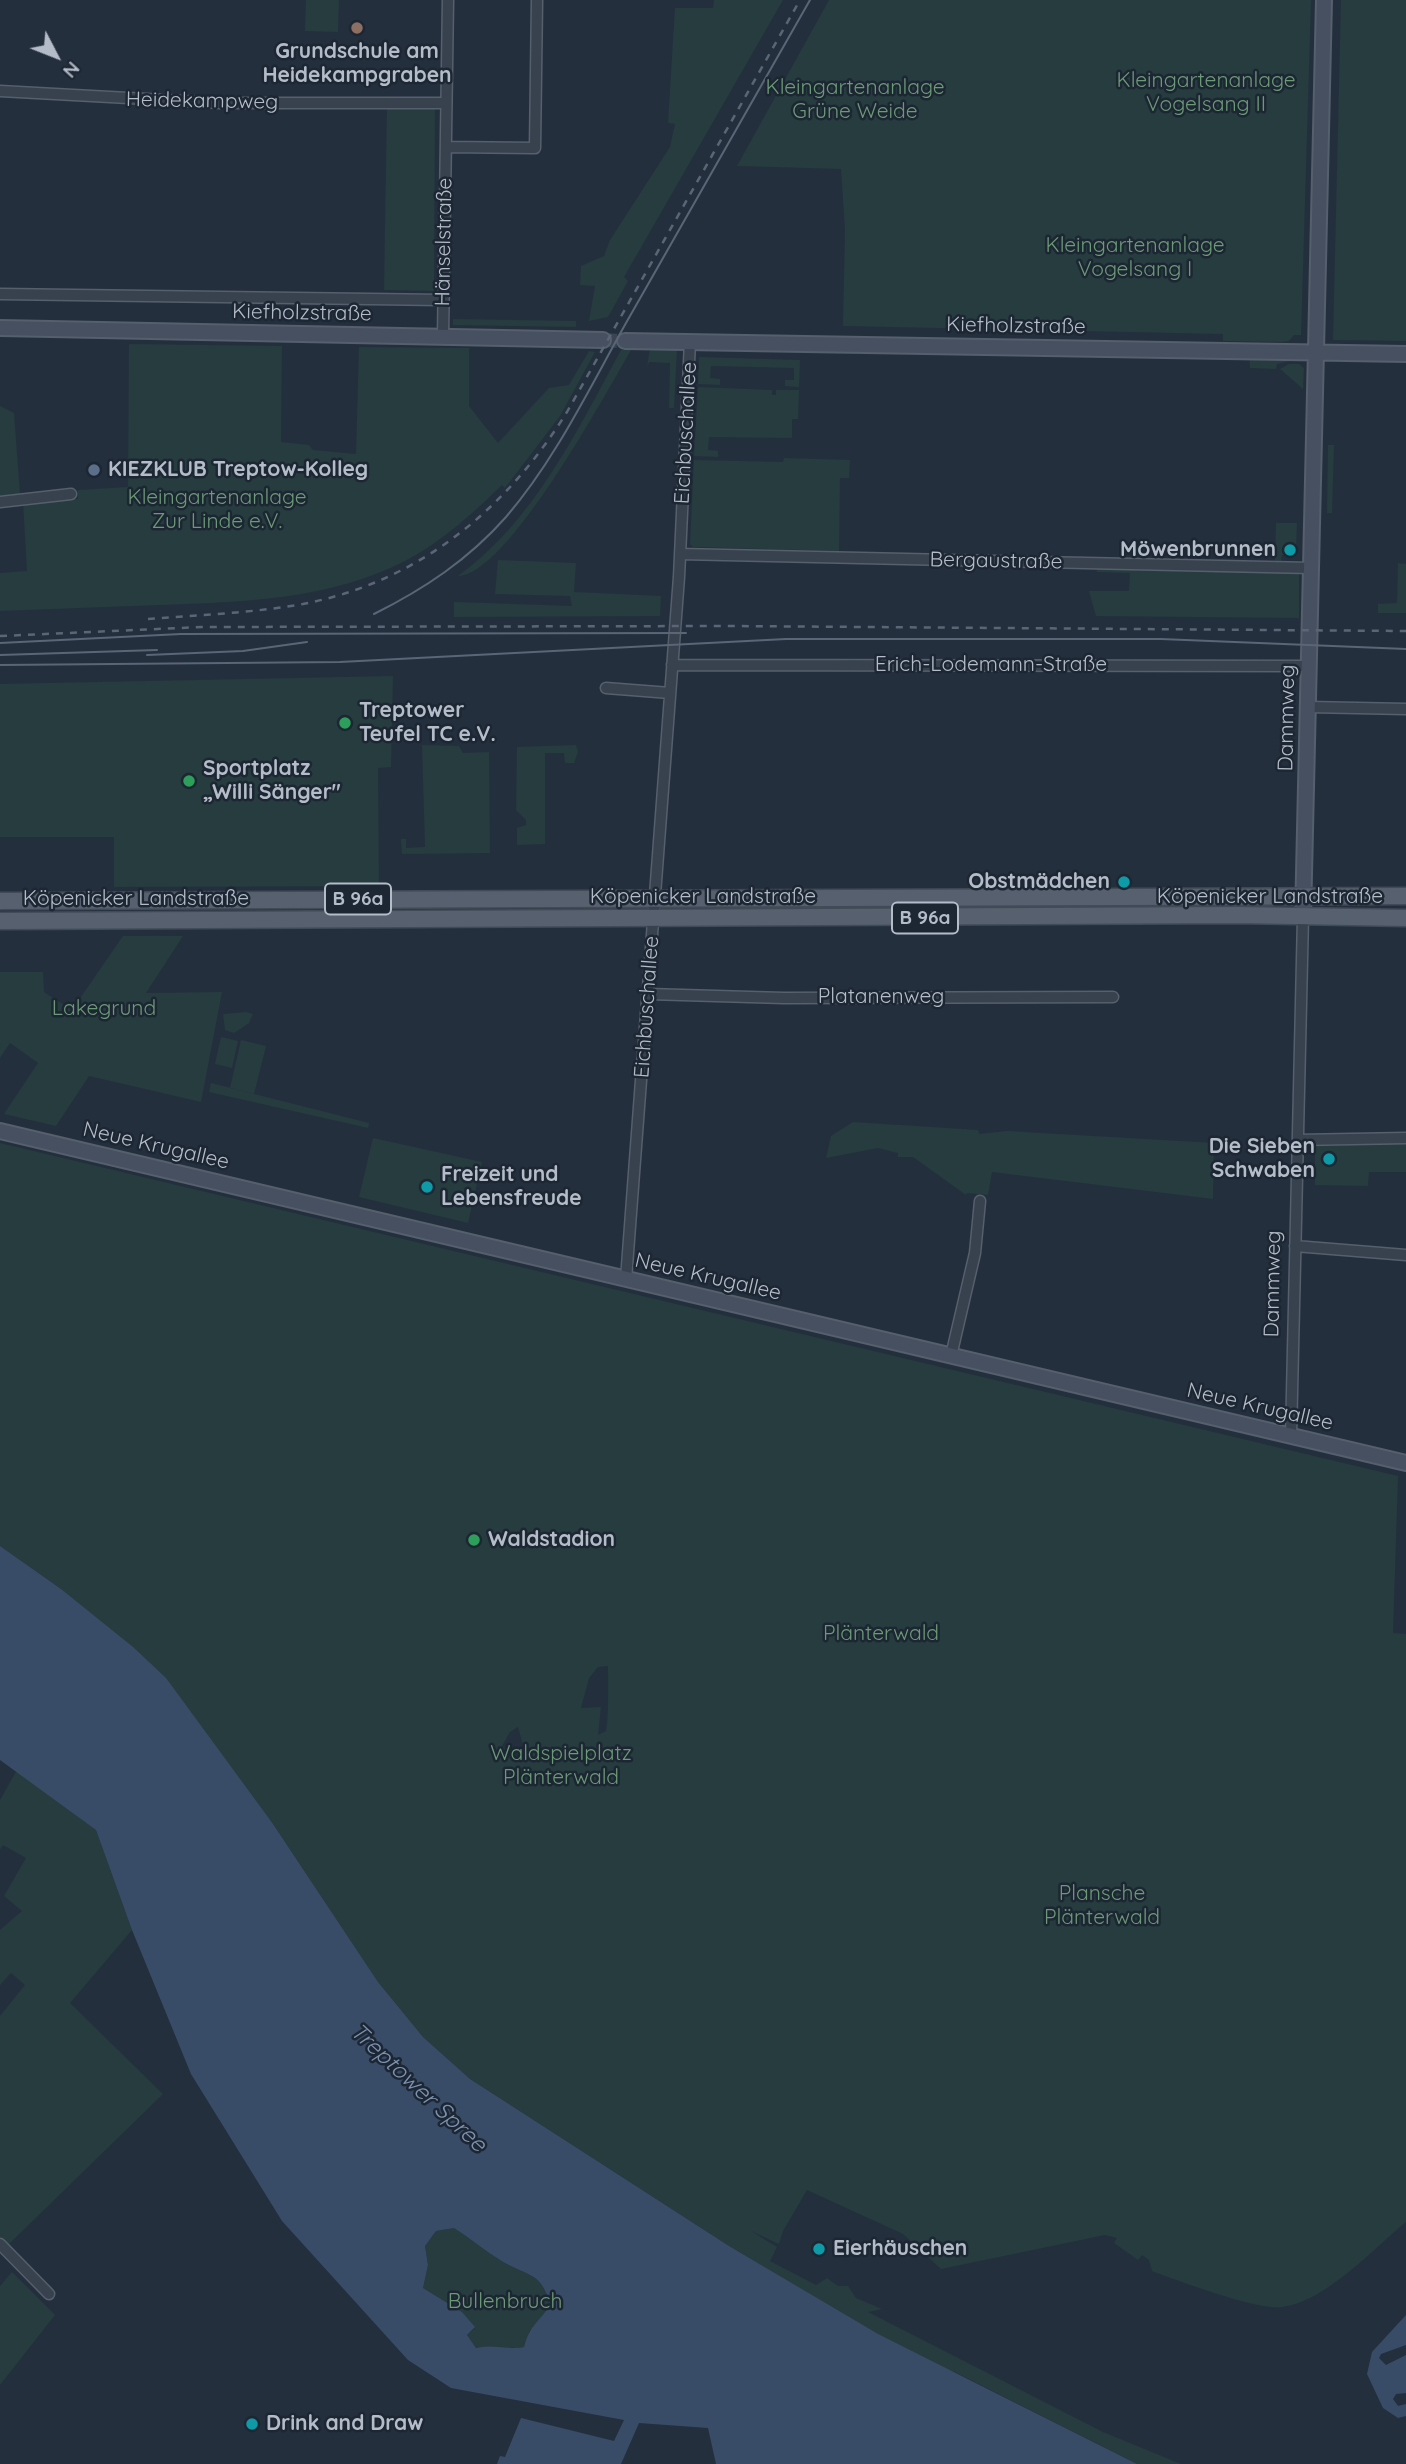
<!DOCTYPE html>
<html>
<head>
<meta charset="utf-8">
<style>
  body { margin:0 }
  #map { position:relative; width:1406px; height:2464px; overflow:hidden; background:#242f3e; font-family:Quicksand,sans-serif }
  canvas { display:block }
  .north { position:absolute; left:21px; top:21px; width:70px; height:70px; -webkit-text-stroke:5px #1d2633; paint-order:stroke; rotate:132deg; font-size:19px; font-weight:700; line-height:28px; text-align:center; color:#b4bcc9 }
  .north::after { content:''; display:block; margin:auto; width:24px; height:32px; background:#b4bcc9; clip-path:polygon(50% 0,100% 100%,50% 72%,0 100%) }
</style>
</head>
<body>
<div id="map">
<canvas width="1406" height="2464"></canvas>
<div class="north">N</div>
</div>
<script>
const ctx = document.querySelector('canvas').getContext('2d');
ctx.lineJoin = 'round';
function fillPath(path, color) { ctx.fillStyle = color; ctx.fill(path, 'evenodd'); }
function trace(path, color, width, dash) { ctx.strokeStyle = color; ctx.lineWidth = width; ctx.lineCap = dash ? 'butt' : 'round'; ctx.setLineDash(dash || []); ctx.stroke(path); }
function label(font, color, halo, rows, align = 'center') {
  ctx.font = font + ' Quicksand,sans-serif'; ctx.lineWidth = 5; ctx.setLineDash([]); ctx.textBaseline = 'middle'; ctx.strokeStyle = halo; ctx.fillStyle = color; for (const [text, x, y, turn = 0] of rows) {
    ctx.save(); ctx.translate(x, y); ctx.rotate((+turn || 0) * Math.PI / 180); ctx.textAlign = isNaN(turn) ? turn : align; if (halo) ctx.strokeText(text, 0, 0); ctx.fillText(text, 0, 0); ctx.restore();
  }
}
fillPath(new Path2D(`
  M306,0H339L338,32L305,31Z
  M714,0H783L624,277L628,281L608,317L589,321L595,286L580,285L581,266L604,256L610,240L670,147L675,124L668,123L675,8H713Z
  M829,0H1311L1301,335H1294L1289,341L1282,342L1223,341V334L843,326L845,230L841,169L737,166Z
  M1341,0H1406V341L1333,340Z
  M435,107L434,291L384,290L387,108Z
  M453,319L576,321V327L453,325Z
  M129,344L282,346L281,442L309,445L313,450L356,454L359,347L469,348V406L498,443L549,388L569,385L589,351L595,352L560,416L505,488L502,485C473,513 444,540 407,560C330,600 244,602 159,605C106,607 53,609 0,611V573L27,571L23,501L78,499V490L128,487Z
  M650,348L677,349L674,408H669L670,363L649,362L647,368Z
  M621,350H631C606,393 507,576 458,576C534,521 577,431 621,350Z
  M1249,355L1290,359V361L1277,364L1276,369L1250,368Z
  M699,357L800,360L799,387L785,386V380H794V368L711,366L710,378L720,379V385L698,384Z
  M1289,364H1299L1304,368L1303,389L1280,369Z
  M698,387L772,390V395H776V390H799L798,419H792V438L709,437L708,450L718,451V457L694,456Z
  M0,406L14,413L20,494L0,496Z
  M1328,445H1334L1332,513H1327Z
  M784,458L850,460L849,478H840L839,551L693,547L690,544L694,460L783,462Z
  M1276,523H1297L1296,549H1288V555H1282L1281,561H1275Z
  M498,560L576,563L574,592L661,596L660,616L454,617V602L572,606L570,596L495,594Z
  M1398,563L1406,564V613H1378V604L1397,603Z
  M1097,568L1299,573V618L1096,616L1089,591H1129L1130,573L1097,572Z
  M393,676L391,767L378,768L379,886L114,887V837H0V684Z
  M422,745L459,746L463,753L489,752L490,853L402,854L401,839H406V848L425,847Z
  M576,745L578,752L574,763H565L564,753H545V844L517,845V828L526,825V820L516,810L517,747Z
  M123,936H183L146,993L222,992L201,1102L89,1076L56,1126L4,1114L38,1063L10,1043L0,1058V972H43L44,992L72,1010Z
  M246,1012L253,1014L249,1023L234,1033L225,1030L223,1014Z
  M221,1037L238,1041L232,1068L215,1064Z
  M241,1040L266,1046L254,1094L230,1088Z
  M211,1083L369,1123L368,1128L209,1092Z
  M853,1122L978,1130L979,1134L1007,1131L1214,1143L1213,1199L992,1172L988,1195L967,1193L966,1195L913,1157H898V1153L878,1148L826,1158L831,1136Z
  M373,1138L482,1162L468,1223L359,1197Z
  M0,1143L1398,1476L1393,1633L1406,1634V2222C1373,2249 1325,2302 1282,2307C1256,2310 1185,2283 1157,2273L1152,2271L1149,2260L1142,2255L1138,2260L1114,2243L1117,2238L1105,2235L941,2269L903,2234L807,2190L783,2231L779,2244L751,2231L777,2247L770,2261L816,2285L827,2278L838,2286H848L856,2298L882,2309L868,2312L1103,2432L1181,2464H1137L953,2371L944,2374L811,2306L808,2293L729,2246L470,2079L423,2037L378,1982L273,1824L61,1589L0,1546ZM608,1666C608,1681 609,1719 606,1731L598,1735L601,1707L581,1708L589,1678L598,1667ZM518,1727L525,1752L518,1758L502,1746L510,1732Z
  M1406,1143V1172H1369L1368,1186L1315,1185V1146Z
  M17,1770L96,1830L132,1930L70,2003L163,2094L8,2245L0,2238V2016L25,1985L11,1973L0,1985V1930L22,1911L4,1896L26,1858L3,1845L0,1849V1800Z
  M454,2228C470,2237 484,2249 500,2260C524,2276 541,2269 550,2305C539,2323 529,2325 524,2347C505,2349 495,2344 476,2348L467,2335L475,2328L462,2312L423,2288L428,2265L425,2246L436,2231Z
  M12,2272L55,2315L0,2385V2286Z`), '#263c3f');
fillPath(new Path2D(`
  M0,1546L61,1589L133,1647L166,1678L273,1824L378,1982L423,2037L470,2079L729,2246L878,2334L1137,2464H716L708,2428L639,2423L621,2464H497L500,2456L505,2457L521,2418L614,2441L624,2420L451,2388L408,2360L282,2221L191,2074L132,1930L96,1830L0,1760ZM454,2228C470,2238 484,2250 500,2260C524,2276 542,2270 550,2305C538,2324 530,2324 524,2347C504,2350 497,2344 476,2348L467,2335L475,2327L462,2312L423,2288L428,2265L425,2246L436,2231Z
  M1406,2315V2345L1381,2354L1379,2358L1386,2365L1406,2355V2393L1396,2394L1393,2399L1398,2406L1406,2404V2416L1398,2418L1383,2408L1367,2374L1372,2352Z`), '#394c67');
trace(new Path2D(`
  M603,340L625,341`), '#3a4453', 14, [14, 7]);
const street = new Path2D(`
  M0,91L220,103H445
  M446,147L535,148L537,0
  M0,294L443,300
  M443,337L448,0
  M0,502L71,494
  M680,554L1311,568
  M672,665L1309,666
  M606,688L670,693
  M1308,707L1406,709
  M648,994L784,998L1113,997
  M1298,1140L1406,1138
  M1295,1246L1406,1255
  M626,1279L679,577L690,341
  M951,1356L975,1253L980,1201
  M1291,1436L1303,917
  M0,2244L49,2294`);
const secondary = new Path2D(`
  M0,328L603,340
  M625,341L1406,354
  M1303,917L1324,0
  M0,1131L1406,1463`);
const primary = new Path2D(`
  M0,901L1406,896
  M0,921L1238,915L1406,918`);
trace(street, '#565f6c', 13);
trace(secondary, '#565f6c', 18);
trace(primary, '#414a57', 19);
trace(street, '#38414e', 10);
trace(secondary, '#465061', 14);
trace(primary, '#56606e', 16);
trace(new Path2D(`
  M374,614C424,589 468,560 506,517C555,460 589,389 626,323C687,216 748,108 810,0
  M0,643L181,634L686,633
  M0,655L157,650
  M147,655L243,651L307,642
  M0,665L340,662L786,639H1161L1406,649`), '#5a6575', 2);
trace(new Path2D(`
  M148,619C199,615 252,613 303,604C418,582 506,510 567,412L800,0
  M0,636L202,627L730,626L1406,631`), '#5a6575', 2.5, [7, 7]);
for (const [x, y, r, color] of [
  [357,28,7,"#8d6e63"],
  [94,470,7,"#5c6f8a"],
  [1290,550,7,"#0f9aa8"],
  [345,723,7,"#2e9e5b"],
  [189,781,7,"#2e9e5b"],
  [1124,882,7,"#0f9aa8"],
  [1329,1159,7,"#0f9aa8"],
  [427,1187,7,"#0f9aa8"],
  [474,1540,7,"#2e9e5b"],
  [819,2249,7,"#0f9aa8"],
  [252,2424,7,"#0f9aa8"]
]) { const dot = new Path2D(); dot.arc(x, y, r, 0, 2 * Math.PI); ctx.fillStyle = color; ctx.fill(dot); trace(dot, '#1d2633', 2.5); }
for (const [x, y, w] of [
  [358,899,66],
  [925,918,66]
]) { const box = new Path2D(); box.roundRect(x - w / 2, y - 15.5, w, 31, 5); ctx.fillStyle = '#1d2633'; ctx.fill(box); trace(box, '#b4bcc9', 2); }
label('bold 19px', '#b4bcc9', null, [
  ["B 96a",358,899],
  ["B 96a",925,918]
]);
label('bold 21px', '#b4bcc9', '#1d2633', [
  ["Grundschule am",357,52,"center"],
  ["Heidekampgraben",357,76,"center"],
  ["KIEZKLUB Treptow-Kolleg",108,470],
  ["Möwenbrunnen",1276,550,"right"],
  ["Treptower",359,711],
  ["Teufel TC e.V.",359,735],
  ["Sportplatz",203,769],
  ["„Willi Sänger\"",203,793],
  ["Obstmädchen",1110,882,"right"],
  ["Die Sieben",1315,1147,"right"],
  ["Schwaben",1315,1171,"right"],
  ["Freizeit und",441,1175],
  ["Lebensfreude",441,1199],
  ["Waldstadion",488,1540],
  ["Eierhäuschen",833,2249],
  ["Drink and Draw",266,2424]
], 'left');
label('21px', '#6b9a76', '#1d2633', [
  ["Kleingartenanlage",1206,81],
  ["Vogelsang II",1206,105],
  ["Kleingartenanlage",855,88],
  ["Grüne Weide",855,112],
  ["Kleingartenanlage",1135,246],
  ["Vogelsang I",1135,270],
  ["Kleingartenanlage",217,498],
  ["Zur Linde e.V.",217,522],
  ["Lakegrund",104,1009],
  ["Plänterwald",881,1634],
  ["Waldspielplatz",561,1754],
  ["Plänterwald",561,1778],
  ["Plansche",1102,1894],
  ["Plänterwald",1102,1918],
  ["Bullenbruch",505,2302]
]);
label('21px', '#b4bcc9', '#1d2633', [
  ["Heidekampweg",202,101,1],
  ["Hänselstraße",444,242,-89],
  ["Kiefholzstraße",302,313,1],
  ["Kiefholzstraße",1016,326,1],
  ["Eichbuschallee",686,433,-87],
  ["Bergaustraße",996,561,1],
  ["Erich-Lodemann-Straße",991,665],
  ["Dammweg",1287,718,-89],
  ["Köpenicker Landstraße",703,897],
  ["Köpenicker Landstraße",1270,897],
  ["Köpenicker Landstraße",136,899],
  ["Platanenweg",881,997],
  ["Eichbuschallee",647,1007,-86],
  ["Neue Krugallee",156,1146,13],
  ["Neue Krugallee",708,1277,13],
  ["Dammweg",1273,1284,-89],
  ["Neue Krugallee",1260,1407,13]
]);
label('italic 23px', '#7c92b1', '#1d2633', [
  ["Treptower Spree",418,2088,43]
]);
</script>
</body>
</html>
